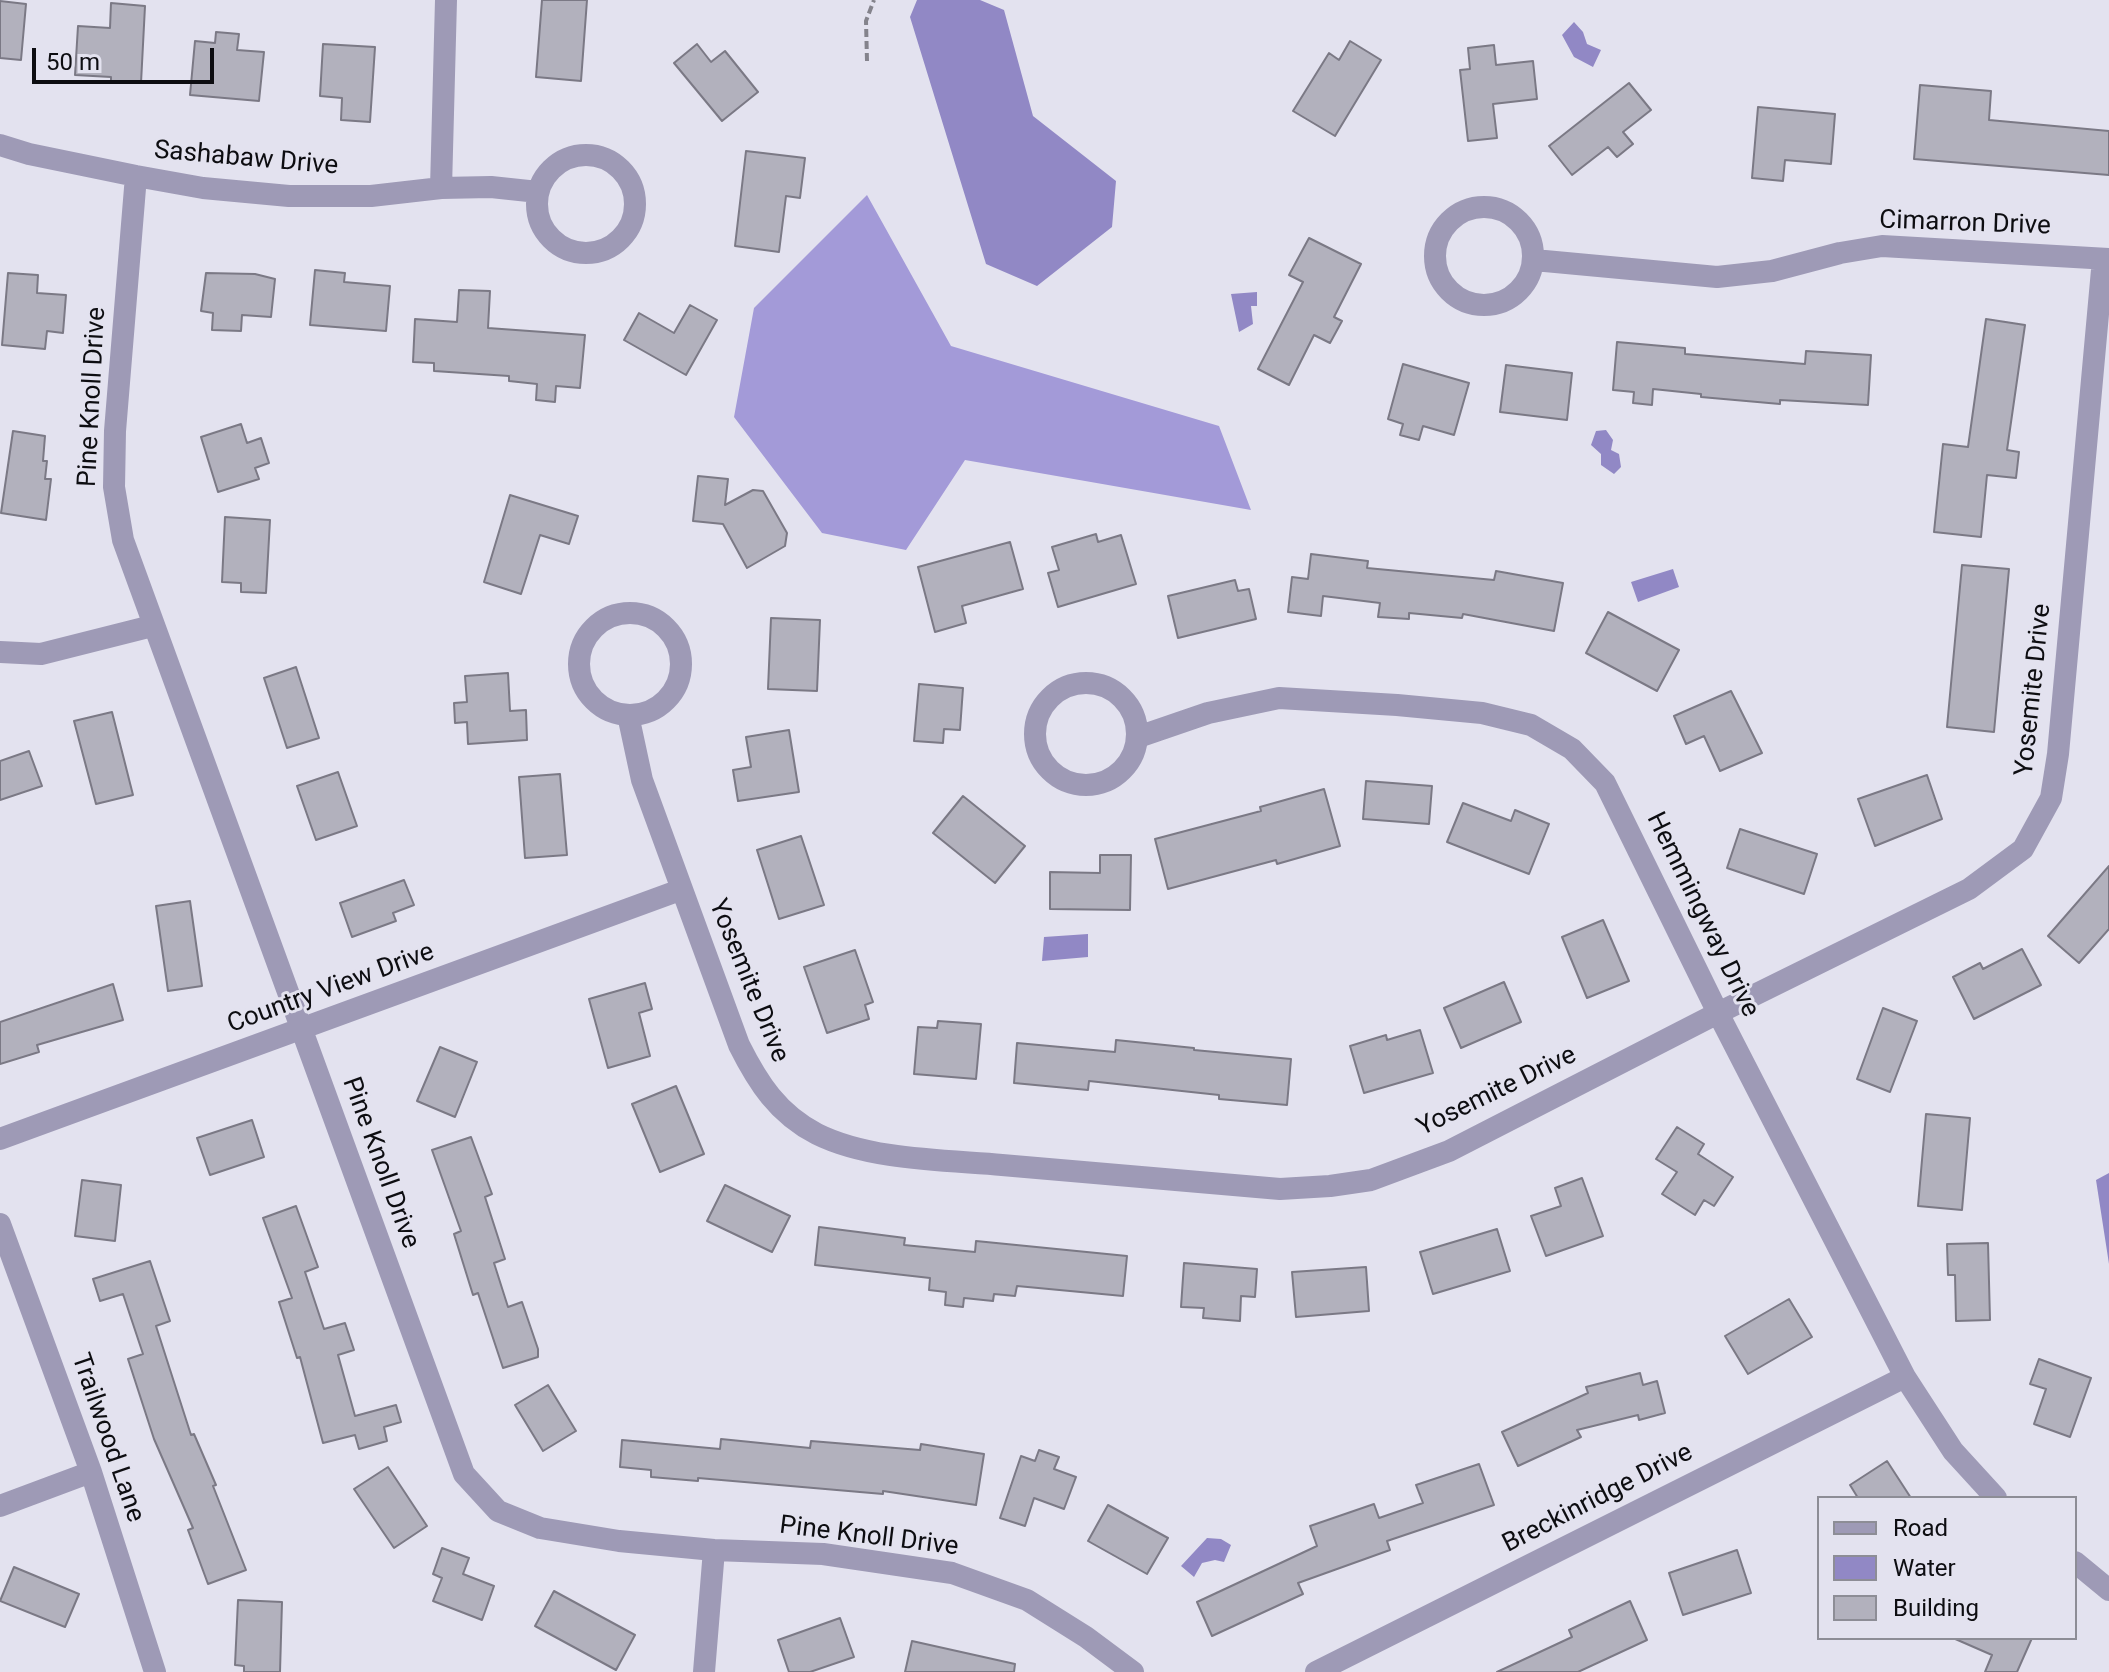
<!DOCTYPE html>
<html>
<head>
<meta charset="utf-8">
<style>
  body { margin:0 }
  #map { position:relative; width:2109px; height:1672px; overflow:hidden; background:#e3e2ef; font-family:Roboto,sans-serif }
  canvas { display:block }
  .legend { position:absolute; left:1817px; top:1496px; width:260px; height:144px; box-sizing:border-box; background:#e3e2ef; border:2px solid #8d8d96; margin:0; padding:10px 14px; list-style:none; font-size:24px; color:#0d0d11 }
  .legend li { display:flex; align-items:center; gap:16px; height:40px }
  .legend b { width:40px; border:2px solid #8d8d96 }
  .scale { position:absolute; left:32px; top:48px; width:182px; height:36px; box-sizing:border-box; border:4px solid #0d0d11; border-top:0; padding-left:10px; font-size:24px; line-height:28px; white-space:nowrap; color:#0d0d11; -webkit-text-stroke:6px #e3e2ef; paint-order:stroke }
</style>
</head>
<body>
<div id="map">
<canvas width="2109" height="1672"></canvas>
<ul class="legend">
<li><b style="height:10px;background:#9e9ab6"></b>Road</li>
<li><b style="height:22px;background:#9188c5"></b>Water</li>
<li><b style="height:22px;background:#b2b1bd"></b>Building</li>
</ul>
<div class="scale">50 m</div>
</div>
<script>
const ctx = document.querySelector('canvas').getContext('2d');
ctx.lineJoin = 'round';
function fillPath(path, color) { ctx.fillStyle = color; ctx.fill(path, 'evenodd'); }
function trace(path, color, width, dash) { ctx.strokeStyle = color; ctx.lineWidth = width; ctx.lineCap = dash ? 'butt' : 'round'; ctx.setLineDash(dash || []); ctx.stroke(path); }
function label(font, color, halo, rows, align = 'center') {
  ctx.font = font + ' Roboto,sans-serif'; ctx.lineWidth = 6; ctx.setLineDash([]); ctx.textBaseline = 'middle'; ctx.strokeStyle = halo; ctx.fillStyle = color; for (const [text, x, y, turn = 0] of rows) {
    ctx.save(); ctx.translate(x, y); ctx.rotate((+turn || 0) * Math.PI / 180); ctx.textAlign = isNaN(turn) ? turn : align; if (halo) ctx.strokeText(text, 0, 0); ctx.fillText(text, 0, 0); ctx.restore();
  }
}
fillPath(new Path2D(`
  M867,195L951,346L1219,426L1251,510L965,460L906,550L822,533L734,417L754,308Z`), '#a39ad8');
fillPath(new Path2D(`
  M917,0H980L1004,10L1033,116L1116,181L1112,227L1037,286L986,264L910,17Z
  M1574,22L1583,32L1587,44L1601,50L1593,67L1574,57L1562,35Z
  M1257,292V306H1251L1253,324L1239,332L1231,294Z
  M1606,430L1613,440L1611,450L1619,454L1621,467L1614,474L1601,465V454L1591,445L1596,431Z
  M1673,569L1679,587L1638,602L1631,582Z
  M1088,934V957L1042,961L1044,937Z
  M2109,1173V1264L2096,1180Z
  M1207,1538L1221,1539L1231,1545L1224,1562L1215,1560L1202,1563L1194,1577L1181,1566Z`), '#9188c5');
const building = new Path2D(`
  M542,0H587L581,81L536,77Z
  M0,1L26,4L21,60L0,58Z
  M111,3L145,6L141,83L111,81V77L75,75L78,26L110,28Z
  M216,32L239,34L237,50L264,52L259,101L190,95L195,41L215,43Z
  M1350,41L1381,60L1335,136L1293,111L1329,53L1339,60Z
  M323,44L375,47L370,122L341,120L342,98L320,96Z
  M697,44L711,62L725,51L758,92L722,121L674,63Z
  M1494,45L1496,65L1533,61L1537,99L1493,104L1497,138L1468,141L1460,70L1470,69L1468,48Z
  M1629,83L1651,110L1623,132L1633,144L1617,157L1608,147L1572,175L1549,146Z
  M1920,85L1991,91L1989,120L2109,131V175L1914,159Z
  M1758,107L1835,114L1831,164L1785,160L1783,181L1752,178Z
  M746,151L805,158L800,198L786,196L779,252L735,246Z
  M1309,238L1361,264L1334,317L1342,321L1330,343L1314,335L1289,385L1258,369L1303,282L1289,275Z
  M315,270L345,273L344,282L390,286L386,331L310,325Z
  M8,273L38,275L37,293L66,295L63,333L47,331L45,349L2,345Z
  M206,273L255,274L275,279L271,317L242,315L241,331L212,330L213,313L201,311Z
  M459,290L490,291L488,328L585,335L580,388L556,386L555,402L536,400L537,384L509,381V376L434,371V363L413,362L415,319L457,322Z
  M690,305L717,320L686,375L624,340L639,313L674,333Z
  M1986,319L2025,325L2007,450L2019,452L2016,478L1987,475L1981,537L1934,532L1943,444L1968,447Z
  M1617,342L1685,348V354L1805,364L1806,351L1871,355L1868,405L1780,400V404L1701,397V394L1653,389L1652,405L1633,403L1634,392L1613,390Z
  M1403,364L1469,383L1454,435L1423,426L1419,440L1400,435L1403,424L1388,419Z
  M1506,365L1572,373L1567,420L1500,412Z
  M241,424L247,443L261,438L269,463L255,468L259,479L218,492L201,437Z
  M13,431L45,436L43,461H47L45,479H51L46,520L1,513Z
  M698,476L728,479L725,505L753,490L763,491L787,533L785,546L747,568L723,524L693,521Z
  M510,495L578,516L569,544L540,535L521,594L484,582Z
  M225,517L270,520L266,593L241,592V583L222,582Z
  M1096,534L1098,542L1121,535L1136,584L1058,607L1048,573L1059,570L1052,547Z
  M1010,542L1023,589L962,606L966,623L935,632L918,567Z
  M1311,554L1368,561L1367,568L1494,580L1496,571L1563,583L1554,631L1463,614L1462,618L1409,613V619L1378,617L1380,603L1323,596L1321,616L1288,612L1292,577L1308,579Z
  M1962,565L2009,569L1994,732L1947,727Z
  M1235,580L1238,591L1249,589L1256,619L1178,638L1168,596Z
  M1608,612L1679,650L1657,691L1586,653Z
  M771,618L820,620L817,691L768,689Z
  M296,667L319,738L287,748L264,678Z
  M508,673L510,711L526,710L527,740L468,744L467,722L455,723L454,703L467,702L465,676Z
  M919,684L963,688L960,730L944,729L943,743L914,741Z
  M1731,691L1762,753L1720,771L1704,736L1686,744L1674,716Z
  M112,712L133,795L96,804L74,721Z
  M789,730L799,792L738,801L733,770L751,767L746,737Z
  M29,751L42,786L0,800V761Z
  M338,772L357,826L316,840L297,786Z
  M560,774L567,855L525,858L519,777Z
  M1927,775L1942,819L1875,846L1858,799Z
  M1366,781L1432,786L1429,824L1363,819Z
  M1324,789L1340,846L1277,864L1276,860L1168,889L1155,839L1261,811L1260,807Z
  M963,796L1025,846L995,883L933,833Z
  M1463,803L1511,821L1515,810L1549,824L1529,874L1447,842Z
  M1740,829L1817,854L1804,894L1727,868Z
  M801,836L824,905L779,919L757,850Z
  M1100,855H1131L1130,910L1050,909V872L1100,873Z
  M2109,866V929L2079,963L2048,936Z
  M404,880L414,905L393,913L396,921L352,937L340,903Z
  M190,901L202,986L168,991L156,906Z
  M1603,920L1629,981L1587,998L1562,937Z
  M2022,949L2041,985L1974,1019L1953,977L1980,963L1983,969Z
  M855,950L873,1002L865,1005L869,1019L827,1033L804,967Z
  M1504,982L1521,1022L1461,1048L1444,1008Z
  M645,983L652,1009L639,1013L650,1056L608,1068L589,999Z
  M113,984L123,1020L37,1045L39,1052L0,1064V1022Z
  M1883,1008L1917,1021L1890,1092L1857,1079Z
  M938,1021L981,1024L976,1079L914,1074L918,1027L937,1028Z
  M1420,1030L1433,1073L1364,1093L1350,1046L1386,1035L1387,1040Z
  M1116,1040L1194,1048V1050L1291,1059L1287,1105L1219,1099V1095L1089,1081L1088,1090L1014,1083L1017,1043L1115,1052Z
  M440,1047L477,1062L455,1117L417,1101Z
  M676,1086L704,1154L660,1172L632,1104Z
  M1926,1114L1970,1118L1962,1210L1918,1206Z
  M252,1120L264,1157L210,1175L197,1138Z
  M1677,1127L1704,1144L1698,1154L1733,1177L1714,1206L1704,1200L1695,1215L1662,1194L1677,1172L1656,1159Z
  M471,1137L492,1194L485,1197L505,1259L494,1263L508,1307L522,1302L538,1349V1357L503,1368L478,1293L473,1295L454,1234L461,1231L432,1150Z
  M1582,1178L1603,1236L1546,1256L1531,1216L1561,1206L1555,1188Z
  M82,1180L121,1185L115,1241L75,1236Z
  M725,1185L790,1216L772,1252L707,1221Z
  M296,1206L318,1267L305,1272L324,1329L345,1323L354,1350L338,1355L355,1416L396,1405L401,1422L384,1427L387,1441L359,1449L355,1435L323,1443L300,1357L297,1358L279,1302L292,1298L263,1218Z
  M819,1227L905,1238L904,1245L975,1252L976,1241L1127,1256L1123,1296L1017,1286L1015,1296L994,1294L993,1301L964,1298L963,1307L945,1305L946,1292L929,1290L930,1278L815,1265Z
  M1497,1229L1510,1271L1433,1294L1420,1252Z
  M1988,1243L1990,1320L1956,1321L1955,1275H1948L1947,1244Z
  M150,1261L170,1321L156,1326L191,1435L194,1434L216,1485L213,1486L246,1570L208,1584L188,1530L193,1528L154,1439L128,1359L143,1354L123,1294L100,1301L93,1279Z
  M1184,1263L1257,1269L1255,1297L1241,1296L1240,1321L1203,1318L1204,1308L1181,1307Z
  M1366,1267L1369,1311L1296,1317L1292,1272Z
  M1789,1299L1812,1337L1748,1374L1725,1336Z
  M2039,1359L2091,1378L2070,1437L2034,1424L2046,1389L2030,1384Z
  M1640,1373L1643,1385L1657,1381L1665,1413L1639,1420L1638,1415L1577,1430L1581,1437L1518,1466L1502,1432L1588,1393L1586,1387Z
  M548,1385L576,1431L543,1451L515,1405Z
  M721,1439L810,1448L811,1441L920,1450L921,1444L984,1454L976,1505L883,1491V1494L698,1478V1481L651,1477V1470L620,1467L622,1440L720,1449Z
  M1039,1450L1059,1457L1054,1469L1076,1477L1064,1509L1034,1498L1025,1526L1000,1518L1021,1456L1035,1461Z
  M1887,1461L1911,1498H1858L1850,1485Z
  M1479,1464L1494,1505L1387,1541L1390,1550L1298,1583L1303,1594L1212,1636L1197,1602L1317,1546L1310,1526L1374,1504L1379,1518L1423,1503L1416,1485Z
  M388,1467L427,1526L394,1548L354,1489Z
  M1108,1505L1168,1538L1147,1574L1088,1541Z
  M442,1548L469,1558L463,1574L494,1586L482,1620L433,1601L442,1578L433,1574Z
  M1737,1550L1751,1593L1683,1615L1669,1573Z
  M14,1567L79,1594L65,1627L0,1601Z
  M554,1591L635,1635L616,1670L535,1626Z
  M238,1600L282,1602L280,1672H244V1666L235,1665Z
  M1630,1601L1647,1640L1578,1672H1497L1572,1637L1569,1630Z
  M840,1618L854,1657L810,1672H789L778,1640Z
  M1953,1638H2032L2017,1672H1985L1992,1655Z
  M912,1641L1015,1664L1014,1672H905Z`);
fillPath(building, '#b2b1bd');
trace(building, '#7b7985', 2);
trace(new Path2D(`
  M867,61L866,21L874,0`), '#84838c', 4, [8, 4]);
trace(new Path2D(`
  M0,145L29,154L136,176L203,188L289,196H371L441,188L491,187L538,192
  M537 204a49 49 0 1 1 98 0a49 49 0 1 1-98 0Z
  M136,176L115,431L114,487L123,540L464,1474L498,1511L540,1528L619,1541L714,1550L823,1554L952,1573L1027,1600L1086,1637L1133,1672
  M441,188L446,0
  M1435 256a49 49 0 1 1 98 0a49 49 0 1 1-98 0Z
  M1534,260L1717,277L1772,271L1840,253L1882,246L2109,259
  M579 664a51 51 0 1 1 102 0a51 51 0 1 1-102 0Z
  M0,652L41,654L152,626
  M1035 734a51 51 0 1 1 102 0a51 51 0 1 1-102 0Z
  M628,715L642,780L739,1045C758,1083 778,1114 817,1134C869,1160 944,1160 1002,1165C1095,1173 1188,1181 1280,1189L1330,1186L1371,1180L1449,1151L1718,1013L1969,889L2023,849L2051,798L2058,754L2103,259
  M1138,737L1208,713L1279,698L1397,705L1482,713L1531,725L1572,749L1605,783L1718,1013L1905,1377L1953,1451L1996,1498
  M0,1139L680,890
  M0,1224L91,1472L155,1672
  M0,1506L91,1472
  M2075,1562L2109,1590
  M704,1672L714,1550
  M1316,1672L1905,1377`), '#9e9ab6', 22);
label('26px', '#0d0d11', '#e3e2ef', [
  ["Sashabaw Drive",246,159,5],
  ["Cimarron Drive",1965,224,2],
  ["Pine Knoll Drive",93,397,-87],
  ["Yosemite Drive",2034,690,-84],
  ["Hemmingway Drive",1702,915,64],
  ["Yosemite Drive",748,981,68],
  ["Country View Drive",331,989,-20],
  ["Yosemite Drive",1497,1092,-26],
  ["Pine Knoll Drive",380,1163,70],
  ["Trailwood Lane",107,1438,71],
  ["Breckinridge Drive",1598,1499,-27],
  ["Pine Knoll Drive",869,1537,7]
]);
</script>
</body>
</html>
